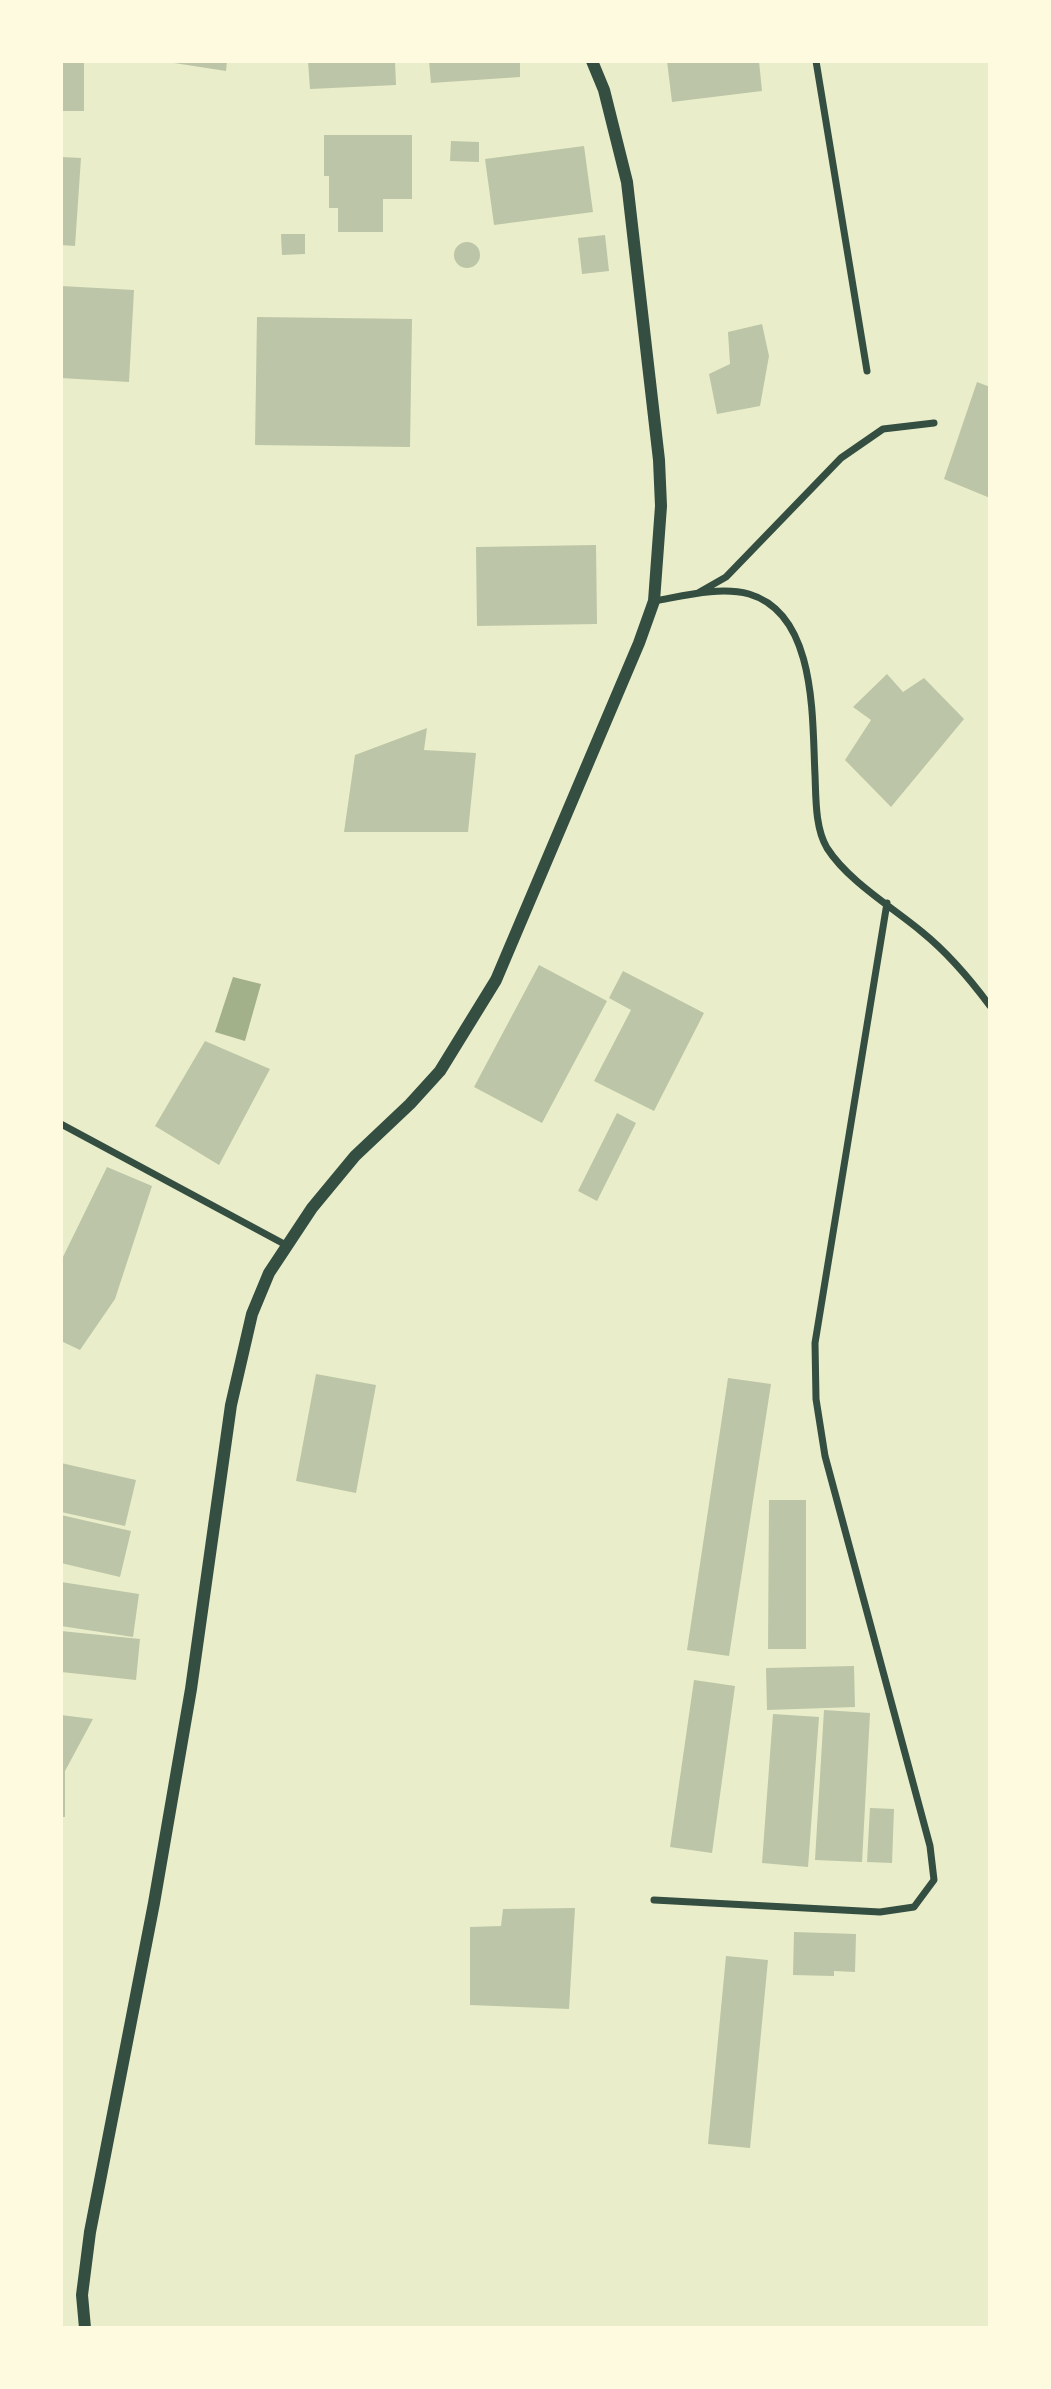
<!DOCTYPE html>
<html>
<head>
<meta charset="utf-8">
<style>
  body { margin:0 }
  #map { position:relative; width:1051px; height:2389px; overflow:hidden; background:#e9edc9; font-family:Manrope,sans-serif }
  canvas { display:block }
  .frame { position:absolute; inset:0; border:63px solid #fefae0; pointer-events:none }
</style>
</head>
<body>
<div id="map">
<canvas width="1051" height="2389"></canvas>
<div class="frame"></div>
</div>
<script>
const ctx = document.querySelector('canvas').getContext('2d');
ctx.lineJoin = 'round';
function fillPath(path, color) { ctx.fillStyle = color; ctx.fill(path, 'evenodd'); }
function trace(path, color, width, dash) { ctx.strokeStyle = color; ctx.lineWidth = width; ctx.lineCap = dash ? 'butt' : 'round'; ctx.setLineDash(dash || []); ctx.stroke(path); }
fillPath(new Path2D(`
  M233,977L261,984L245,1041L215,1032Z`), '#a3b18a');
fillPath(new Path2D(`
  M61,61H84V111H61Z
  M161,61H227L226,71Z
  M308,61H395L396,85L310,89Z
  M429,61H520V77L431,83Z
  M667,61H759L762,91L672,102Z
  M324,135H412V199H383V232H338V208H329V176H324Z
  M451,141L479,142V162L450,161Z
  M584,146L593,212L494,225L485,159Z
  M61,157L81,158L75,246L61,245Z
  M281,234H305V254L282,255Z
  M605,235L609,271L582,274L578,238Z
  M454 255a13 13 0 1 1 26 0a13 13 0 1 1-26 0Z
  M61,286L134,290L129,382L61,378Z
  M257,317L412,319L410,447L255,445Z
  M762,324L769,356L760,406L717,414L709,374L730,364L728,332Z
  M977,382L990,387V498L944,479Z
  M596,545L597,624L477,626L476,547Z
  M887,674L903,692L924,678L964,719L891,807L845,760L871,720L853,707Z
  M427,728L424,750L476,753L468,832H344L355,755Z
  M539,965L607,1001L542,1123L474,1087Z
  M623,971L704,1013L654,1111L594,1081L631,1010L609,998Z
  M205,1041L270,1069L219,1165L155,1126Z
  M617,1113L636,1123L597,1201L578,1191Z
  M107,1167L152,1186L115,1299L80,1350L61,1341V1261Z
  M316,1374L376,1385L356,1493L296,1481Z
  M728,1378L771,1384L729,1656L687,1650Z
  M61,1463L136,1480L125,1526L61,1512Z
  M769,1500H806V1649H768Z
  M61,1515L131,1531L120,1577L61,1563Z
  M61,1582L139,1594L133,1637L61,1626Z
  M61,1631L140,1639L136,1680L61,1672Z
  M854,1666L855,1707L767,1710L766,1668Z
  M694,1680L735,1686L712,1853L670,1847Z
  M824,1710L870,1713L862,1862L815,1860Z
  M773,1714L819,1717L808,1867L762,1863Z
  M61,1715L93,1719L65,1771V1817H61Z
  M870,1808L894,1809L892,1863L867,1862Z
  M575,1908L569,2009L470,2005V1927L501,1926L503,1909Z
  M794,1932L856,1934L855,1972L834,1971V1976L793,1975Z
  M726,1956L768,1960L750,2148L708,2144Z`), '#bcc5a7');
trace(new Path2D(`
  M816,61L867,371
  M698,593L726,577L841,458L883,429L934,423
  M654,601C683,596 720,586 749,594C817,614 812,718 815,775C816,798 815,828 827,848C848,881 892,907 922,932C948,953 970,979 990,1006
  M61,1124L286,1245
  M654,1900L880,1912L914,1907L934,1880L930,1846L825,1456L816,1399L815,1343L887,903`), '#344e41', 7);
trace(new Path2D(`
  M85,2328L82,2295L90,2232L154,1903L191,1689L231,1405L252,1314L269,1273L312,1208L355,1156L410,1104L440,1071L496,980L639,643L654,601L661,506L659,460L627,182L604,90L592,61`), '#344e41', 12);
</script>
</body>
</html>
